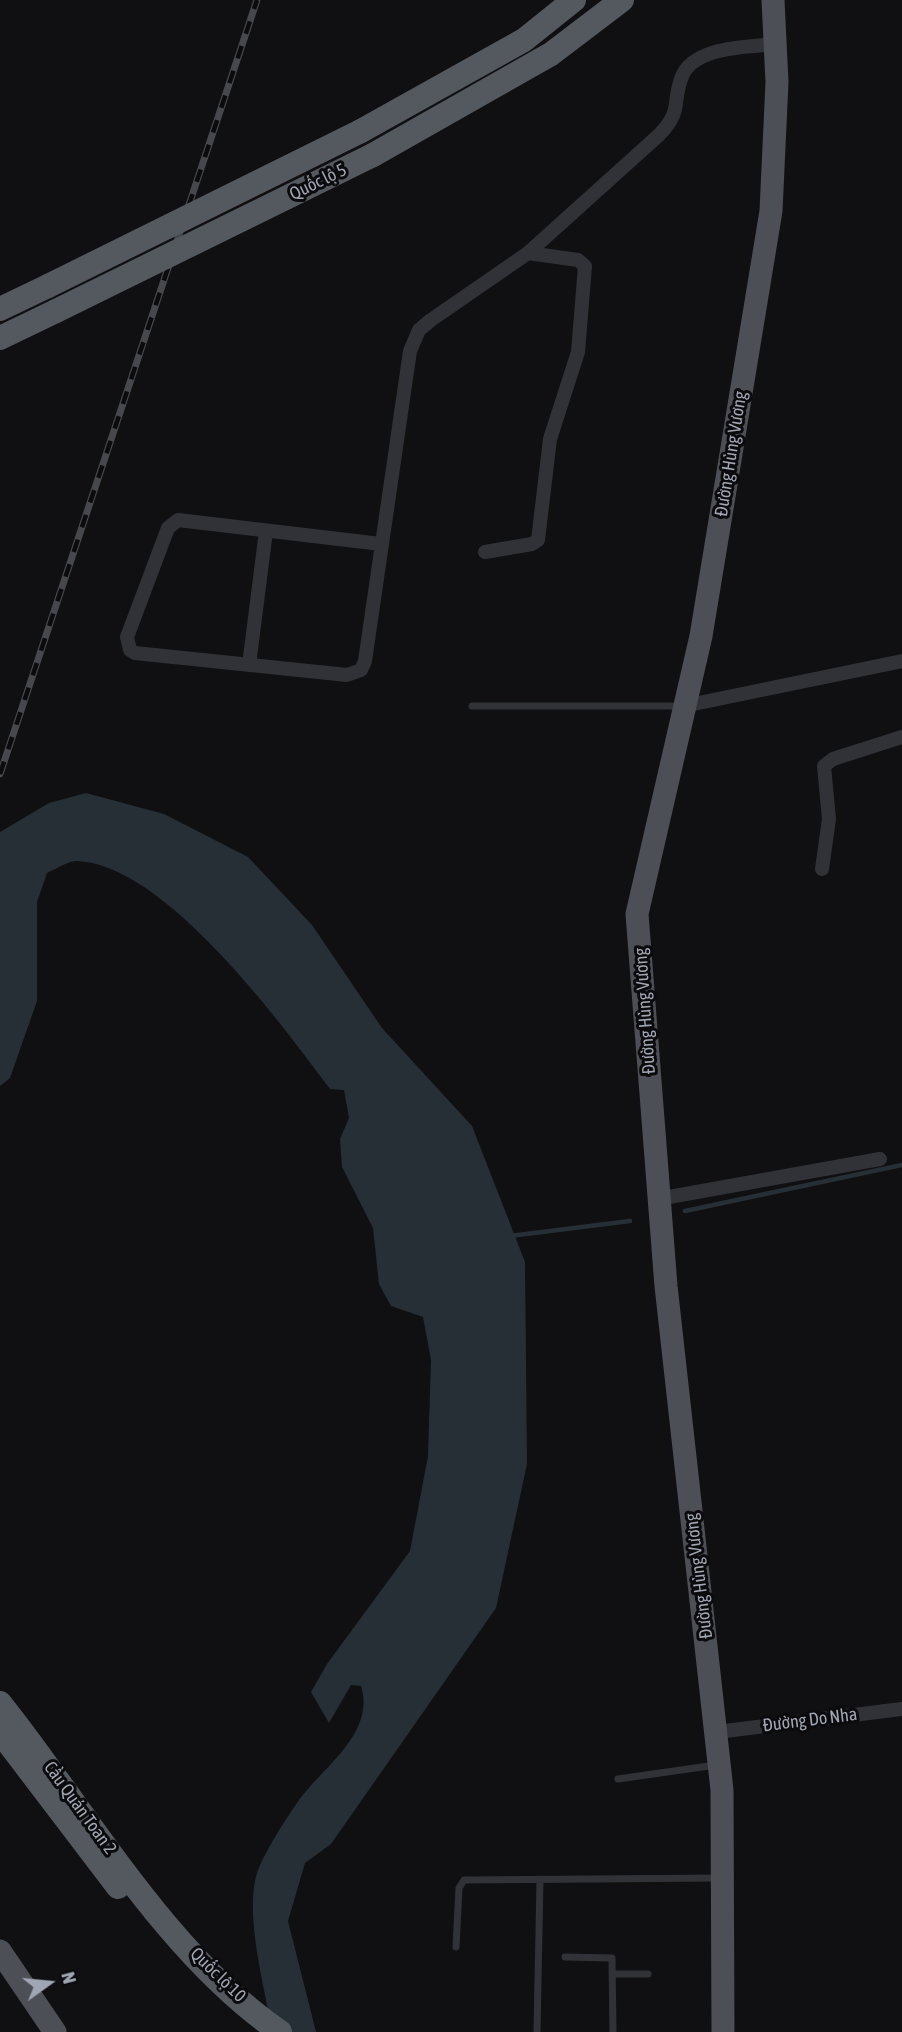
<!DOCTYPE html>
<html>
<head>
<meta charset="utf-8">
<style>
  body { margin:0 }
  #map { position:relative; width:902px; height:2032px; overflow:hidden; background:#101012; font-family:"Asap Condensed",sans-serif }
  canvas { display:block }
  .north { position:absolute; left:14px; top:1948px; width:70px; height:70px; -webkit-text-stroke:5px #0b0b0d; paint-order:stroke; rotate:75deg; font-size:19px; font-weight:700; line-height:28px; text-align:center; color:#a0a6b4 }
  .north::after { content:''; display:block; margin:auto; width:24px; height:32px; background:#a0a6b4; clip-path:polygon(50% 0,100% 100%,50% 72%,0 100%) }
</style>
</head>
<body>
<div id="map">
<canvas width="902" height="2032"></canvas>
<div class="north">N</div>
</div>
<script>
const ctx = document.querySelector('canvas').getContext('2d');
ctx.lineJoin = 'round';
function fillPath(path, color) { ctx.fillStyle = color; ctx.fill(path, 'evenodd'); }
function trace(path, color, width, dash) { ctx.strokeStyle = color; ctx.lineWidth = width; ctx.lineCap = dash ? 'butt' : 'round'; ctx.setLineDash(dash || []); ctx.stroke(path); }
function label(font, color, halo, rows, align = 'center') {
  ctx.font = font + ' "Asap Condensed",sans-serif'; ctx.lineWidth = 6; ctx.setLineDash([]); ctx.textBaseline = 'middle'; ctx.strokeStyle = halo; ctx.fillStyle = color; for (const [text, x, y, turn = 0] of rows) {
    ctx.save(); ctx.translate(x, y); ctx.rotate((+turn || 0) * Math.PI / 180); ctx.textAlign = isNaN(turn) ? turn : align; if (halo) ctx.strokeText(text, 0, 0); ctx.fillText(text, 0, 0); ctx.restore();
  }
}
fillPath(new Path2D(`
  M86,793L164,814L248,857L312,925L382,1028L472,1126L525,1262L527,1464L496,1608L331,1844L305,1863L288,1921L316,2032H272C265,1987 244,1915 257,1873C264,1853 285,1820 297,1803C321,1768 376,1734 361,1686L351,1685L329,1723L311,1692L327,1664L410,1551L428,1456L431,1360L423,1317L391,1306L379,1284L373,1228L342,1167L340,1139L349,1118L344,1090L330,1089C281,1023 164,864 77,861C68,861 56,869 47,873L37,902V1001L10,1078L0,1086V832L49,803Z`), '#262f36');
trace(new Path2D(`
  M685,1211L902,1165
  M510,1236L630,1221`), '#262f36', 4.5);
trace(new Path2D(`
  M472,706H681
  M618,1779L716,1765
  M456,1947L459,1888L464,1880L719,1878
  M565,1957L612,1958L613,2032
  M613,1974H648
  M537,2032L540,1880`), '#313237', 7);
trace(new Path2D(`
  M381,544L178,520L168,528L127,637L130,650L135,653L347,675L361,670L365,661L410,351L419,330L431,320L528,253L659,135C682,111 672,106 681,79C691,46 748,47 775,44
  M485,552L532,544L538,540L550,439L578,352L585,266L578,260L528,253
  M249,665L266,531
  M684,706L902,661
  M822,869L829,819L824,766L833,759L902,737
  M658,1199L880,1159
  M717,1732L902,1709`), '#313237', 14);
trace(new Path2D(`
  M0,1951L55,2032
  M723,2032L722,1790L666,1286L637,914L701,636L771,211L777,82L773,0`), '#4d4f56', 23);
trace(new Path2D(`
  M361,131L524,40L574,0
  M373,155L551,54L622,0
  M0,309L48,286
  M0,338L56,311
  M0,1703C87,1812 164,1952 280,2032
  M0,1732L118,1887`), '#54585f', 24);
const rail = new Path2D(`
  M0,774L257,0`);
trace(rail, '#46484e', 7);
trace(rail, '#0b0b0d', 4.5, [13]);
trace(new Path2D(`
  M48,286L361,131
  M56,311L373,155`), '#54585f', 24);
label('18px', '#a0a6b4', '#0b0b0d', [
  ["Quốc lộ 5",318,182,-26],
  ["Đường Hùng Vương",731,454,-81],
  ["Đường Hùng Vương",645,1011,-94],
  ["Đường Hùng Vương",699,1576,-97],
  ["Đường Do Nha",810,1720,-7],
  ["Cầu Quán Toan 2",80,1808,54],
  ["Quốc lộ 10",218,1975,44]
]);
</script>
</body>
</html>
